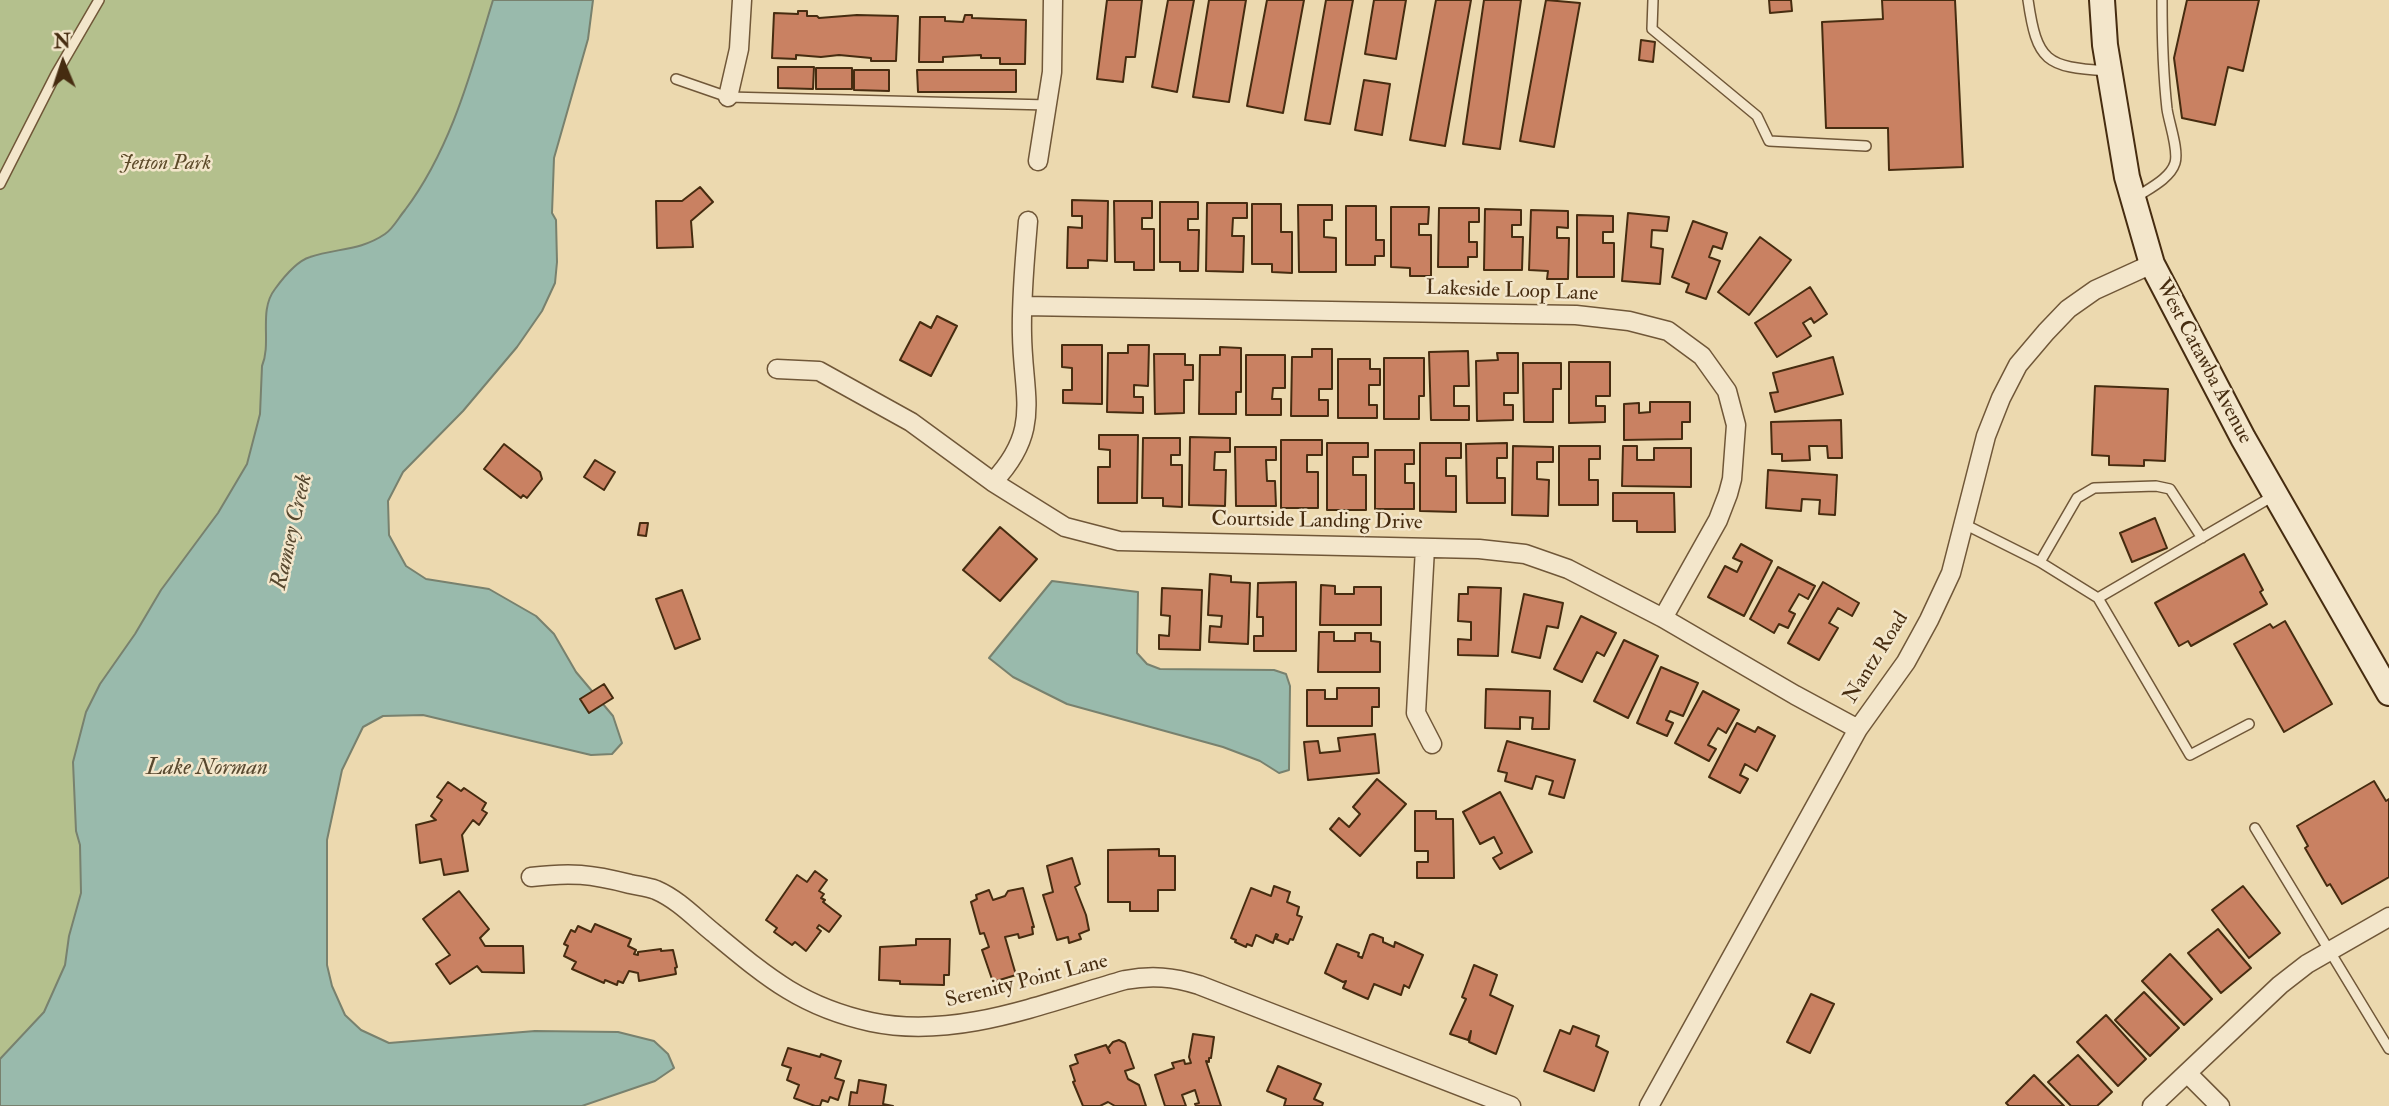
<!DOCTYPE html>
<html>
<head>
<meta charset="utf-8">
<style>
  body { margin:0 }
  #map { position:relative; width:2389px; height:1106px; overflow:hidden; background:#ecd9af; font-family:"IM FELL Double Pica",serif }
  canvas { display:block }
  .north { position:absolute; left:28px; top:28px; width:70px; height:70px; -webkit-text-stroke:5px #f3e6cb; paint-order:stroke; rotate:358deg; font-size:19px; font-weight:700; line-height:28px; text-align:center; color:#462c10 }
  .north::after { content:''; display:block; margin:auto; width:24px; height:32px; background:#462c10; clip-path:polygon(50% 0,100% 100%,50% 72%,0 100%) }
</style>
</head>
<body>
<div id="map">
<canvas width="2389" height="1106"></canvas>
<div class="north">N</div>
</div>
<script>
const ctx = document.querySelector('canvas').getContext('2d');
ctx.lineJoin = 'round';
function fillPath(path, color) { ctx.fillStyle = color; ctx.fill(path, 'evenodd'); }
function trace(path, color, width, dash) { ctx.strokeStyle = color; ctx.lineWidth = width; ctx.lineCap = dash ? 'butt' : 'round'; ctx.setLineDash(dash || []); ctx.stroke(path); }
function label(font, color, halo, rows, align = 'center') {
  ctx.font = font + ' "IM FELL Double Pica",serif'; ctx.lineWidth = 5; ctx.setLineDash([]); ctx.textBaseline = 'middle'; ctx.strokeStyle = halo; ctx.fillStyle = color; for (const [text, x, y, turn = 0] of rows) {
    ctx.save(); ctx.translate(x, y); ctx.rotate((+turn || 0) * Math.PI / 180); ctx.textAlign = isNaN(turn) ? turn : align; if (halo) ctx.strokeText(text, 0, 0); ctx.fillText(text, 0, 0); ctx.restore();
  }
}
fillPath(new Path2D(`
  M0,0H493C471,73 450,150 404,211C399,218 394,227 388,232C368,251 333,252 307,257L262,366L260,414L247,464L218,513L161,590L135,634L100,684L86,712L76,831L80,845L81,893L69,936L65,965L44,1012L0,1059Z`), '#b4c08d');
const water = new Path2D(`
  M493,0H593L588,39L554,158L552,213L556,220L557,262L555,283L542,311L517,347L463,411L403,472L388,501L389,535L406,566L426,579L489,589L536,616L554,634L576,672L613,716L622,743L612,754L591,755L423,715L383,716L363,727L342,770L327,840V965L332,986L345,1015L361,1030L389,1043L535,1031L618,1032L654,1041L668,1054L674,1068L655,1081L582,1106H0V1059L44,1012L65,965L69,936L81,893L80,845L76,831L73,762L86,712L100,684L135,634L161,590L218,513L247,464L260,414L262,366C272,342 258,311 275,289C283,278 297,261 310,257C337,248 360,251 385,234C393,229 399,217 405,210C451,149 471,72 493,0Z
  M1052,581L1138,592L1137,653L1147,664L1160,669L1274,670L1286,674L1290,686L1289,770L1279,773L1260,761L1223,747L1067,704L1013,677L989,658Z`);
fillPath(water, '#99baac');
trace(water, '#78816e', 2);
const building = new Path2D(`
  M1107,0H1142L1135,57H1126L1123,82L1097,79Z
  M1168,0H1194L1177,92L1152,87Z
  M1209,0H1246L1229,102L1193,97Z
  M1267,0H1304L1283,113L1247,106Z
  M1326,0H1353L1330,124L1305,120Z
  M1374,0H1406L1396,59L1365,54Z
  M1436,0H1471L1445,146L1410,140Z
  M1484,0H1521L1500,149L1463,144Z
  M1546,0L1580,3L1554,147L1520,141Z
  M1769,0H1791L1792,11L1770,13Z
  M1882,0H1955L1963,167L1889,170L1888,128H1826L1822,22L1883,19Z
  M2187,0H2259L2243,71L2228,67L2215,125L2182,118L2174,58Z
  M798,11H807V16H817L819,18L857,15L898,16L896,61H871V58L839,55L821,57L796,55V59L772,58L774,13L798,14Z
  M965,15H972V18L1026,20L1025,64H1000V58H981V55L943,57V62H919L920,17H945V21L963,22Z
  M1641,40L1655,42L1653,62L1639,60Z
  M778,67H814L813,89L778,88Z
  M816,68H852V89H816Z
  M854,70H889V91L854,90Z
  M917,70H1016V92H918Z
  M1364,80L1390,84L1382,135L1355,130Z
  M700,187L713,202L691,221L693,247L657,248L656,201H682Z
  M1072,200L1108,201L1107,261L1088,260V268H1067L1068,227L1082,228V216H1072Z
  M1114,201H1152V218H1142V229H1154V270H1134V262H1115Z
  M1160,202H1198V219H1188V230H1199L1198,271H1180V262H1160Z
  M1207,203H1247V218H1233L1232,236H1244L1243,272L1206,271Z
  M1252,204H1281V232H1292V273L1272,272V264H1252Z
  M1298,205H1332V220H1324V237L1336,238V272H1299Z
  M1346,206H1376V240H1384V256H1375V265H1346Z
  M1391,207H1429L1428,224H1419V235H1431V276H1410V268L1391,267Z
  M1439,208H1479V222H1469V242H1477V257H1468V267H1438Z
  M1485,209L1521,210V225H1512V237H1523L1522,270H1484Z
  M1531,210L1568,211V228L1557,227V238H1569L1568,279H1547L1548,271L1529,270Z
  M1628,213L1669,217L1667,231L1652,230L1651,247L1663,249L1660,284L1622,281Z
  M1577,215L1613,216V232H1603V243H1614V277H1577Z
  M1693,221L1727,233L1722,249L1713,246L1709,257L1720,261L1706,299L1686,292L1689,284L1672,277Z
  M1760,237L1791,260L1749,315L1718,292Z
  M1810,287L1827,314L1814,323L1811,318L1803,323L1811,336L1777,357L1755,323Z
  M937,316L957,326L931,376L900,360L920,322L931,328Z
  M1062,345H1102V404L1063,403V390H1072V368L1062,367Z
  M1128,345H1149L1148,386L1134,385V397H1143V413L1107,412L1108,353H1128Z
  M1220,347L1241,348V392H1236V414H1199L1200,355H1220Z
  M1312,349H1332V389H1319V400H1328V416H1291L1292,357H1312Z
  M1468,351L1469,386H1454V406H1469V420H1431L1429,352Z
  M1497,353H1518V393H1504V405H1513V420L1477,421L1476,361L1498,360Z
  M1154,354H1185V365H1193V380H1184V413L1155,414Z
  M1246,355H1285V388H1273L1272,399H1281V415H1246Z
  M1833,357L1843,394L1775,412L1770,393L1778,392L1773,373Z
  M1384,358H1424V396H1419V419H1384Z
  M1338,359H1370V369H1380V385H1369V405H1377V418H1338Z
  M1569,362H1610V396H1596V406H1605V422L1569,423Z
  M1523,363H1561V389H1553V422H1524Z
  M2095,386L2168,389L2165,461L2144,460V466L2109,465V456L2092,455Z
  M1650,402H1690V422H1682V439L1624,440V404L1639,403V413L1650,412Z
  M1841,420L1842,458H1828L1827,446H1809L1810,460L1782,461V454H1772L1771,422Z
  M1099,435H1138L1137,503H1098V467H1110V450L1099,449Z
  M1190,437L1230,438V452H1215L1214,470H1226L1225,506L1189,505Z
  M1143,438H1180V455H1171V465H1182V507L1163,506V498H1142Z
  M1281,440H1322V455H1307V472H1318V508H1281Z
  M1327,443H1368V457H1353V475H1366V510H1327Z
  M1420,443H1461V458H1446V476H1456V512L1420,511Z
  M1507,443V458H1497V478H1505V503H1467L1466,444Z
  M504,444L540,472L542,479L527,498L523,495L521,498L484,469Z
  M1513,446L1553,447V462H1537V479L1549,480L1548,516L1512,515Z
  M1559,446H1600V459H1589V480H1598V505H1559Z
  M1623,446H1637V460H1654V448H1691V487L1622,486Z
  M1235,447H1276V460H1266L1267,481H1275L1276,506H1236Z
  M1375,450H1414V464H1405V483H1414V509H1375Z
  M595,460L615,472L604,490L584,477Z
  M1768,470L1837,475L1835,515L1819,514L1820,500L1802,499L1801,511L1766,508Z
  M1613,493H1674L1675,532H1637V521H1613Z
  M2155,518L2167,548L2132,562L2120,533Z
  M640,523H648L646,536L638,535Z
  M1000,527L1037,559L1000,601L963,570Z
  M1741,544L1772,561L1744,616L1708,597L1725,566L1737,572L1742,562L1733,558Z
  M2244,554L2263,590L2260,592L2267,604L2191,646L2188,641L2179,646L2155,603Z
  M1778,567L1815,586L1808,599L1799,594L1789,611L1795,614L1788,628L1779,624L1774,633L1750,619Z
  M1210,574L1231,576V582L1250,583L1248,644L1209,642L1210,626L1221,627L1222,616L1208,615Z
  M1296,582V651H1254V636H1263V617H1257L1258,583Z
  M1823,582L1859,603L1852,616L1838,608L1829,623L1838,628L1819,660L1788,643Z
  M1321,585L1335,586V594H1354V587H1381V625H1320Z
  M1468,587L1501,588L1498,656L1458,655V639L1471,640V622L1458,621L1459,594H1468Z
  M1162,588L1202,590L1200,650L1159,649V635L1169,636L1170,616L1161,615Z
  M682,590L700,639L675,649L656,599Z
  M1524,594L1563,603L1558,628L1547,626L1540,658L1512,652Z
  M1581,616L1616,633L1604,656L1597,652L1582,682L1554,669Z
  M2285,621L2332,704L2284,732L2234,644L2270,624L2273,628Z
  M1319,632H1334V641H1355V633H1371V641L1380,642V672H1318Z
  M1624,640L1658,656L1628,718L1594,701Z
  M1661,667L1698,683L1683,716L1670,711L1666,720L1673,723L1667,736L1637,723Z
  M604,684L613,698L589,713L580,699Z
  M1337,688H1379V707H1372V726H1307V690H1325V699H1337Z
  M1486,689L1550,691L1549,729H1532L1533,718L1520,717V729L1485,728Z
  M1703,691L1739,710L1726,733L1718,728L1708,745L1716,749L1709,761L1675,743Z
  M1737,723L1755,732L1758,727L1775,736L1757,771L1745,764L1740,775L1748,779L1740,793L1709,777Z
  M1375,734L1379,773L1308,780L1304,742L1318,741L1320,753L1340,751L1338,738Z
  M1507,741L1575,760L1564,798L1549,794L1553,781L1536,776L1532,789L1505,781L1507,773L1498,771Z
  M1377,779L1406,804L1360,856L1330,829L1339,818L1349,827L1360,814L1353,807Z
  M2374,781L2386,801L2389,799V877L2342,904L2330,884L2327,886L2305,848L2308,846L2297,826Z
  M448,782L461,791L464,788L486,803L482,810L487,813L479,825L473,820L462,835L468,871L444,875L441,859L420,863L416,825L436,820L431,816L442,800L437,797Z
  M1500,792L1532,852L1500,869L1493,858L1502,853L1494,837L1480,844L1463,812Z
  M1415,811H1436V819H1453L1454,878H1417V862H1428V851H1415Z
  M1159,849V856H1175V890H1158V911H1130V902H1108V850Z
  M1072,858L1080,884L1075,887L1086,915L1089,930L1079,934L1081,939L1069,943L1068,937L1057,940L1043,895L1053,892L1047,866Z
  M815,871L827,880L819,891L824,894L821,898L825,900L823,902L841,916L829,932L819,925L817,928L821,931L806,951L795,942L792,945L774,932L777,928L766,920L797,875L807,882Z
  M1274,886L1290,892L1287,902L1299,907L1297,915L1302,917L1293,940L1290,939L1288,944L1276,939L1278,935L1276,934L1273,943L1256,935L1252,946L1247,944L1246,947L1235,942L1236,940L1231,938L1251,888L1271,896Z
  M2243,886L2280,933L2249,958L2212,910Z
  M1023,888L1034,927H1032L1033,934L1019,938L1018,934L1005,937L1016,975L993,982L982,950L989,947L984,933L980,934L971,902L977,899L976,895L989,890L993,900L1005,896L1008,891Z
  M459,891L489,929L480,938L485,946H523L524,973L482,972L477,966L450,984L436,964L450,955L423,919Z
  M595,924L631,939L628,946L636,950L634,954L638,955V952L661,949V951L673,950L677,967L675,968L676,974L639,981L638,973L629,971L623,983L618,981L617,985L605,980L604,983L572,969L576,962L564,956L568,946L564,944L571,930L575,932L578,926L591,932Z
  M2218,929L2251,968L2221,993L2188,953Z
  M1373,934L1383,938V942L1394,947L1395,942L1423,955L1409,988L1404,985L1401,995L1374,984L1368,999L1343,988L1346,981L1343,982L1325,973L1337,944L1359,953L1358,956L1362,958L1370,935Z
  M916,939H950L949,975H944V985L900,984V981L879,980L880,947L916,945Z
  M2170,954L2212,999L2184,1025L2142,981Z
  M1474,965L1497,975L1490,995L1513,1006L1496,1054L1469,1042L1471,1031L1468,1040L1450,1034L1466,999L1462,997Z
  M2144,992L2179,1028L2150,1056L2115,1020Z
  M1811,994L1834,1004L1810,1053L1787,1042Z
  M2106,1015L2146,1059L2118,1086L2077,1042Z
  M1573,1026L1599,1036L1596,1046L1608,1052L1594,1091L1544,1071L1560,1030L1570,1034Z
  M1193,1034L1214,1037L1211,1058H1209V1062L1206,1061L1221,1106H1196L1195,1104L1199,1103L1195,1090L1182,1095L1186,1106H1165L1155,1075L1174,1068L1172,1063L1184,1060L1185,1064L1191,1063L1189,1057Z
  M1119,1040L1125,1043L1134,1068L1125,1071L1128,1079L1139,1085L1146,1106H1115L1108,1102L1100,1106H1083L1073,1082L1075,1081L1070,1066L1078,1063L1075,1055L1106,1045L1110,1053L1108,1048L1113,1042Z
  M788,1048L820,1057L821,1054L841,1061L835,1078L844,1081L838,1100L830,1097L828,1102L822,1100L820,1106H815L794,1098L799,1085L787,1080L791,1068L782,1065Z
  M2078,1055L2112,1092L2097,1106H2071L2048,1082Z
  M1278,1066L1321,1084L1314,1099L1323,1103L1322,1106H1284L1286,1099L1267,1091Z
  M2034,1075L2064,1106H2009L2006,1103Z
  M859,1080L886,1085L883,1104L893,1106H849L851,1092L857,1093Z`);
fillPath(building, '#c98162');
trace(building, '#462c10', 2);
const service = new Path2D(`
  M1653,0L1652,29L1757,116L1769,141L1866,146
  M2028,0C2037,62 2046,67 2107,71
  M676,79L728,97L1048,105
  M0,184L56,74L99,0
  M2135,198C2148,189 2170,179 2175,163C2179,150 2169,123 2167,109C2163,73 2162,36 2162,0
  M1964,524L2040,562L2098,598L2275,495
  M2040,562L2077,498L2094,488L2156,486L2170,489L2202,538
  M2098,598L2190,755L2249,724
  M2255,828L2389,1049`);
const minor = new Path2D(`
  M728,97L739,49L742,0
  M1038,161L1052,72L1053,0
  M1023,306L1576,315L1629,321L1668,331L1702,356L1727,391L1736,425L1732,479L1728,494L1718,520L1663,618
  M777,369L819,371L911,422L993,482L1065,527L1119,541L1479,549L1525,554L1568,569L1663,618L1795,695L1858,729
  M993,482C1042,430 1023,398 1022,335C1021,297 1025,259 1028,221
  M1425,548L1416,713L1432,744
  M531,877C571,872 591,874 630,884C639,886 648,887 656,890C679,900 696,919 715,934C768,978 802,1007 871,1022C956,1040 1044,1003 1125,980C1152,975 1173,977 1199,985L1511,1106
  M2187,1073L2220,1106
  M1649,1106L1858,729L1906,662L1929,620L1951,573L1986,436L2001,398L2018,365L2046,332L2068,309L2095,290L2152,264
  M2152,1106L2280,985L2307,964L2389,917`);
const secondary = new Path2D(`
  M2102,0L2105,45L2127,177L2152,264L2243,438L2389,693`);
trace(service, '#705738', 12);
trace(minor, '#705738', 21);
trace(secondary, '#462c10', 28);
trace(service, '#f3e6cb', 9);
trace(minor, '#f3e6cb', 18);
trace(secondary, '#f3e6cb', 24);
label('italic 21px', '#5c4a29', '#f3e6cb', [
  ["Jetton Park",165,164]
]);
label('21px', '#462c10', '#f3e6cb', [
  ["Lakeside Loop Lane",1512,292,2],
  ["West Catawba Avenue",2203,362,62],
  ["Courtside Landing Drive",1317,522,1],
  ["Nantz Road",1877,658,-58],
  ["Serenity Point Lane",1027,982,-14]
]);
label('italic 23px', '#57482f', '#f3e6cb', [
  ["Ramsey Creek",293,532,-77],
  ["Lake Norman",207,769]
]);
</script>
</body>
</html>
